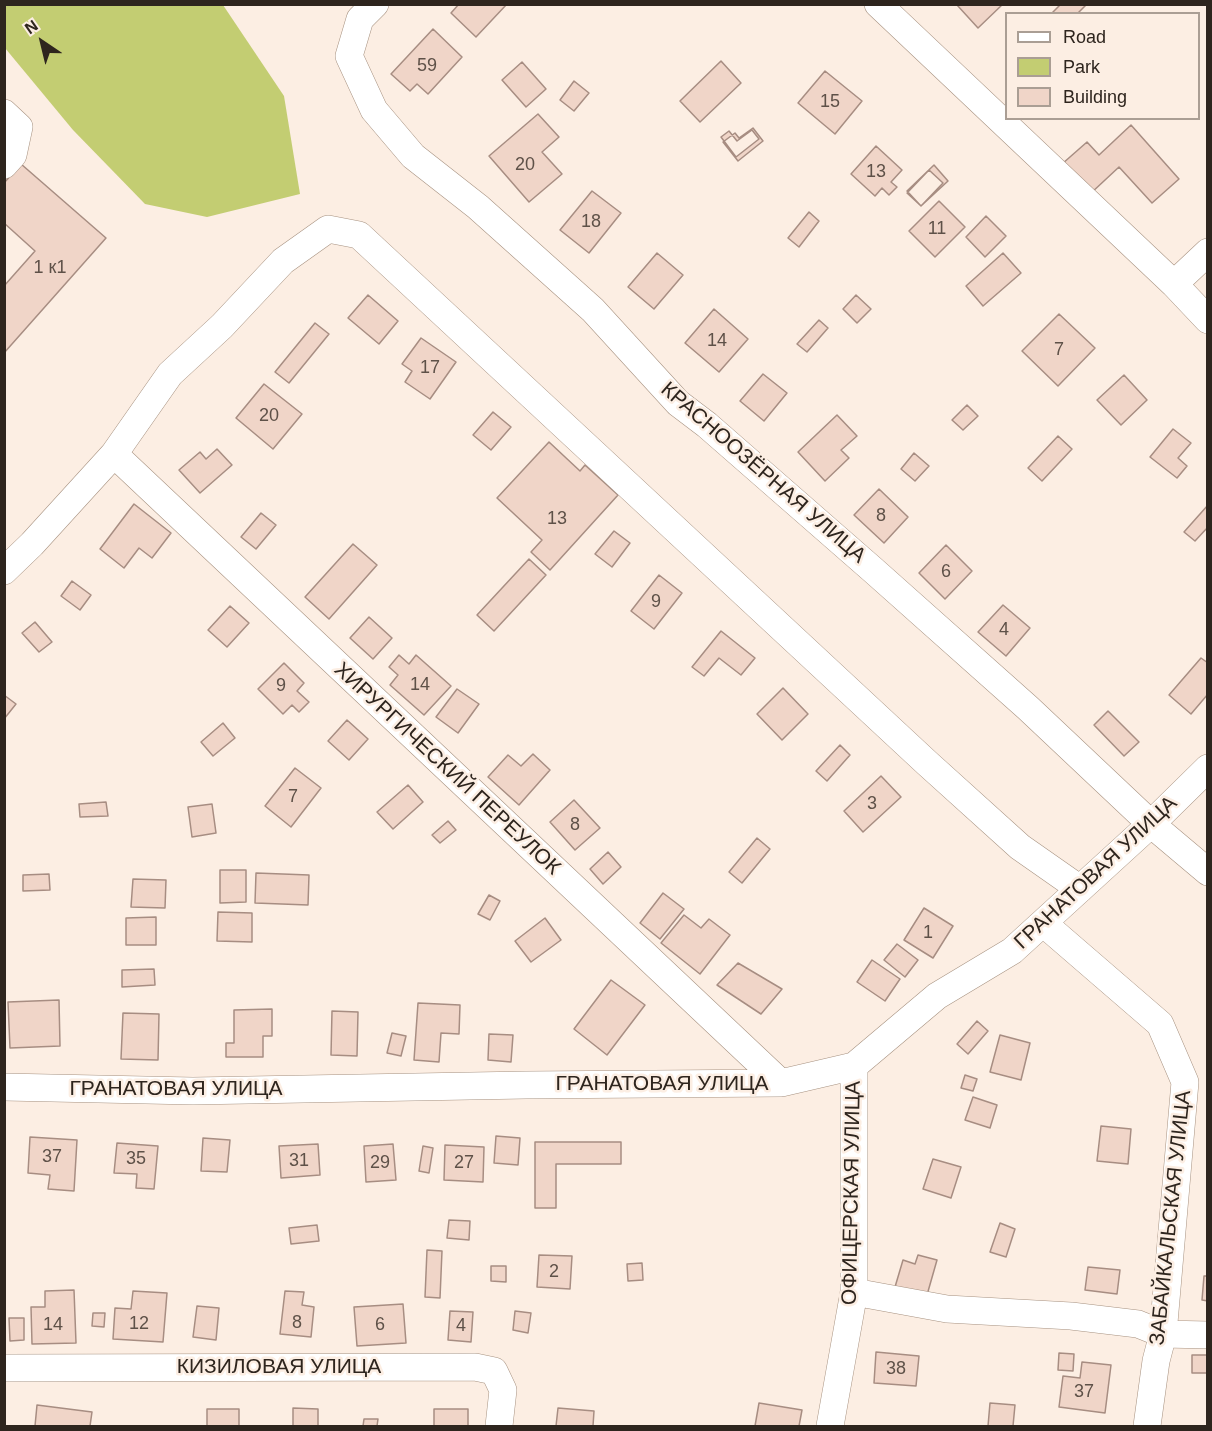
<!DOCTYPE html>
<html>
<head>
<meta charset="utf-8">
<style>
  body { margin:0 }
  #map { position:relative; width:1212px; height:1431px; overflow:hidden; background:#fceee3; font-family:Arial,sans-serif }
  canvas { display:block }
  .frame { position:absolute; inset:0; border:6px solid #2e251e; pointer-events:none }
  .legend { position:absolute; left:1005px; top:12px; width:195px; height:108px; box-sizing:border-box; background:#fceee3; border:2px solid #aa9e94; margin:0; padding:8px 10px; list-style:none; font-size:18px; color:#2e251e }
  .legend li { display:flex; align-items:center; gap:12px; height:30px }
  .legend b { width:30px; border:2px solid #aa9e94 }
  .north { position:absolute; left:12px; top:12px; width:60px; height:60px; -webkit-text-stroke:4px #fceee3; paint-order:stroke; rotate:325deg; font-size:16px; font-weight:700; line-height:24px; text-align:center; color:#2e251e }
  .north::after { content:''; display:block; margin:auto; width:21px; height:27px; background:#2e251e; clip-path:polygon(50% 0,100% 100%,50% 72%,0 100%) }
</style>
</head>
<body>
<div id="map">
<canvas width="1212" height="1431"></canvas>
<div class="frame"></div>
<ul class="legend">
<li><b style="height:8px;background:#fff"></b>Road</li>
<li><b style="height:16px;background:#c3cd72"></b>Park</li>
<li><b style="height:16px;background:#f0d5c8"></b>Building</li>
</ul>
<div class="north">N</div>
</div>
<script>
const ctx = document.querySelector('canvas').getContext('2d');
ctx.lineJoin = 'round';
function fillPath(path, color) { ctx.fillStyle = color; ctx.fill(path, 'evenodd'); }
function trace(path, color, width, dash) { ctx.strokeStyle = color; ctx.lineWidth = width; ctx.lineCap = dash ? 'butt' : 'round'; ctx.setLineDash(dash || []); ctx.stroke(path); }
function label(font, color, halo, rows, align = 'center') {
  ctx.font = font + ' Arial,sans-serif'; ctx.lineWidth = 5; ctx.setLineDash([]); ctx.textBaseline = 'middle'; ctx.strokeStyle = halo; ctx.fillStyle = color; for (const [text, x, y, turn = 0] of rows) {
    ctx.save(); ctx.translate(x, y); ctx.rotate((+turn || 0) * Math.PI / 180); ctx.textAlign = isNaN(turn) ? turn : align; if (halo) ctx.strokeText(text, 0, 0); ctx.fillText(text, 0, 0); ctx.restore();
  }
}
fillPath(new Path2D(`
  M4,5H223L284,96L300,194L207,217L145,204L73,130L5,48Z`), '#c3cd72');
const building = new Path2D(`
  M459,4H507L476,37L451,13Z
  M957,4H1003L978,28L957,5Z
  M1061,4H1087L1077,14H1051Z
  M433,29L462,57L428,94L417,84L410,91L391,74Z
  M721,61L741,83L700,122L680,101Z
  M522,62L546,89L526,107L502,80Z
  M825,71L862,101L835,134L798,103Z
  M574,81L589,93L574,111L560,100Z
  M538,114L559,137L542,152L562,174L529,202L489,156Z
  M1131,125L1179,179L1152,203L1119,167L1090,194L1062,164L1087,142L1099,155Z
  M753,128L763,141L738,161L723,142L735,133L739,138Z
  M752,130L759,139L736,157L721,137L729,131L737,141Z
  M876,146L902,170L891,182L897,187L889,195L882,188L875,196L851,174Z
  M21,164L106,238L4,353V286L35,251L4,223V183Z
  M934,165L948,181L921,206L907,191Z
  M929,170L943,183L921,206L907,193Z
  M592,191L621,213L589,253L560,230Z
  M939,201L965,227L935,257L909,231Z
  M809,212L819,221L799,247L788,238Z
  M986,216L1006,236L985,257L966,237Z
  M657,253L683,275L654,309L628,287Z
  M1003,253L1021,273L983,306L966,286Z
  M368,295L398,321L379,344L348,318Z
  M856,295L871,309L857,323L843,309Z
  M714,309L748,339L719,372L685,343Z
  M1059,314L1095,348L1058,386L1022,351Z
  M819,320L828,328L807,352L797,344Z
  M315,323L329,334L289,383L275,372Z
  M421,338L456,362L430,399L405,382L412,371L402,364Z
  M763,374L787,393L764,421L740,401Z
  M1124,375L1147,400L1121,425L1097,400Z
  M264,384L302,414L273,449L236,418Z
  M967,405L978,416L963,430L952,420Z
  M493,412L511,427L491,450L473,435Z
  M837,415L857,436L841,450L849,458L825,481L798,452Z
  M1173,429L1191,443L1178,458L1187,466L1177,478L1150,457Z
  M1058,436L1072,449L1042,481L1028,468Z
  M549,442L580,471L585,465L618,495L550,570L531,552L542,540L497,498Z
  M217,449L232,465L200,493L179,470L200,452L206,459Z
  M914,453L929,466L915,481L901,469Z
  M879,489L908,517L884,543L854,515Z
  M134,504L171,533L152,558L139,548L124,568L100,549Z
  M1208,505V527L1195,541L1184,532Z
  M261,513L276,525L256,549L241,537Z
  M614,531L630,543L612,567L595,554Z
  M353,544L377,565L329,619L305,597Z
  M946,545L972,571L945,599L919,573Z
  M529,559L546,575L494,631L477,615Z
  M659,575L682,593L654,629L631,611Z
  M72,581L91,595L80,610L61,596Z
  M1003,605L1030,628L1006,656L978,632Z
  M230,606L249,623L227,647L208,630Z
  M369,617L392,638L373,659L350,638Z
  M35,622L52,642L39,652L22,633Z
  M721,631L755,658L741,675L719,658L704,676L692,667Z
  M399,655L409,664L416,655L451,686L424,715L390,685L398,675L389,667Z
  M1201,658L1208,663V694L1191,714L1169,695Z
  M284,663L304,683L297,691L309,702L299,712L292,705L283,714L258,689Z
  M783,688L808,714L782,740L757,714Z
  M457,689L479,704L458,733L436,717Z
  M4,695L16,704L4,719Z
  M1108,711L1139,742L1124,756L1094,725Z
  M347,720L368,739L349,760L328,741Z
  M223,723L235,738L213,756L201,742Z
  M840,745L850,755L827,781L816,771Z
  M533,754L550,770L519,805L488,777L508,755L521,766Z
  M295,768L321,788L291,827L265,806Z
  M881,776L901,797L863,832L844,811Z
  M408,785L423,802L393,829L377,812Z
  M574,800L600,828L575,850L550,822Z
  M106,802L108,816L80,817L79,804Z
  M212,804L216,833L192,837L188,807Z
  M448,821L456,830L440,843L432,835Z
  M757,838L770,849L742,883L729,872Z
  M608,852L621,867L603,884L590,869Z
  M220,870H246V902L220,903Z
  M256,873L309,875L308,905L255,903Z
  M49,874L50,890L23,891V875Z
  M133,879L166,880L165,908L131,907Z
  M663,893L684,909L660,939L640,923Z
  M489,895L500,901L490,920L478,914Z
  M924,908L953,926L933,958L904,940Z
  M218,912L252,913V942L217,941Z
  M684,915L701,928L709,919L730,935L700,974L661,943Z
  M156,917V945H126V918Z
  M545,918L561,940L531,962L515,941Z
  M897,944L918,960L905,977L884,960Z
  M872,960L900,979L885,1001L857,982Z
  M738,963L782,989L761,1014L717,985Z
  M154,969L155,985L122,987V970Z
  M611,980L645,1005L607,1055L574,1029Z
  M59,1000L60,1046L10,1048L8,1002Z
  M418,1003L460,1005L459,1034L441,1033L439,1062L414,1060Z
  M272,1009V1036H263V1057H226V1043H234V1010Z
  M332,1011L358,1012L357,1056L331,1055Z
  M123,1013L159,1014L158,1060L121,1059Z
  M977,1021L988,1031L968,1054L957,1044Z
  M392,1033L406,1036L401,1056L387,1053Z
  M489,1034L513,1035L511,1062L488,1060Z
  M1000,1035L1030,1043L1021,1080L990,1072Z
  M965,1075L977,1079L973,1091L961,1088Z
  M973,1097L997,1105L990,1128L965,1120Z
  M1101,1126L1131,1129L1128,1164L1097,1161Z
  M496,1136L520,1138L518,1165L494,1163Z
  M30,1137L77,1140L74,1191L48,1189L50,1175L28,1173Z
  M203,1138L230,1140L227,1172L201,1171Z
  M535,1142H621V1164H556V1208H535Z
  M117,1143L158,1146L154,1189L136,1188L137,1174L114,1173Z
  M318,1144L320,1175L281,1178L279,1146Z
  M393,1144L396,1180L366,1182L364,1146Z
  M445,1145L484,1147L483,1182L444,1180Z
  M423,1146L433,1148L429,1173L419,1171Z
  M933,1159L961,1167L951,1198L923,1189Z
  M449,1220L470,1221L469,1240L447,1238Z
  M1000,1223L1015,1229L1006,1257L990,1252Z
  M317,1225L319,1241L291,1244L289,1228Z
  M427,1250L442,1251L440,1298L425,1297Z
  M539,1255L572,1256L570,1289L537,1287Z
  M918,1255L937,1260L927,1295L895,1287L903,1260L915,1264Z
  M642,1263L643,1280L628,1281L627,1264Z
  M491,1266H506V1282L491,1281Z
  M1088,1267L1120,1270L1117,1294L1085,1290Z
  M1204,1276H1208V1301L1202,1300Z
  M74,1290L76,1343L32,1344L31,1307H45V1291Z
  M133,1291L167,1293L163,1342L113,1339L115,1308L131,1309Z
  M285,1291L304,1292L302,1305L314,1307L311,1337L280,1334Z
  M403,1304L406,1343L357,1346L354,1307Z
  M197,1306L219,1308L216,1340L193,1337Z
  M450,1311L473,1312L471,1342L448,1340Z
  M515,1311L531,1313L528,1333L513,1330Z
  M93,1313H105L104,1327L92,1326Z
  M9,1318H24V1340L10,1341Z
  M876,1352L919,1356L916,1386L874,1383Z
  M1059,1353L1074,1354L1073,1371L1058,1370Z
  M1192,1355H1208V1373H1192Z
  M1082,1362L1111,1365L1105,1413L1059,1407L1063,1376L1080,1378Z
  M759,1403L802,1410L799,1426H755Z
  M990,1403L1015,1405L1013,1426H988Z
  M37,1405L92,1412L90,1426H35Z
  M293,1408L318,1409V1426H293Z
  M558,1408L594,1411L593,1426H556Z
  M207,1409H239V1426H207Z
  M434,1409H468V1426H434Z
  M364,1419H378L377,1426H363Z`);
fillPath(building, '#f0d5c8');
trace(building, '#a78d82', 1.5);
const minor = new Path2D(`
  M375,4L360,19L349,56L374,110L413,156L478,207L593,310L678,403L707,425L873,570L1028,708L1151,824L1208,872
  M878,4L1174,284L1208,320
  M4,113L19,127L13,155L4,165
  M1174,284L1208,252
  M114,454L781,1083
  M4,571L32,544L114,454L170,374L222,326L283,261L328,229L359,235L927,763L1020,847L1080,889
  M1043,923L1160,1024L1185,1082L1163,1334L1156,1361L1147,1426
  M4,1087L193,1091L526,1085L781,1083L854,1066L937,996L1012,951L1151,824L1208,768
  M854,1292L947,1309L1071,1316L1138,1324L1163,1334L1208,1335
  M4,1368L475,1367L494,1371L503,1390L499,1426
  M830,1426L854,1292V1066`);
trace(minor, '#a79281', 28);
trace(minor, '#fff', 27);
label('18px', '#5e5148', null, [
  ["59",427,66],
  ["15",830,102],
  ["20",525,165],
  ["13",876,172],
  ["18",591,222],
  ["11",937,229],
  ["1 к1",50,268],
  ["14",717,341],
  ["7",1059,350],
  ["17",430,368],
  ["20",269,416],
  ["8",881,516],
  ["13",557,519],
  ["6",946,572],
  ["9",656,602],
  ["4",1004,630],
  ["14",420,685],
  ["9",281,686],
  ["7",293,797],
  ["3",872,804],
  ["8",575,825],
  ["1",928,933],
  ["37",52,1157],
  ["35",136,1159],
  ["31",299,1161],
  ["29",380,1163],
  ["27",464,1163],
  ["2",554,1272],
  ["8",297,1323],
  ["12",139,1324],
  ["14",53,1325],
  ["6",380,1325],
  ["4",461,1326],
  ["38",896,1369],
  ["37",1084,1392]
]);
label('21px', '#2e251e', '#fceee3', [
  ["КРАСНООЗЁРНАЯ УЛИЦА",763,473,41],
  ["ХИРУРГИЧЕСКИЙ ПЕРЕУЛОК",447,769,43],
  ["ГРАНАТОВАЯ УЛИЦА",1096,873,-43],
  ["ГРАНАТОВАЯ УЛИЦА",662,1084],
  ["ГРАНАТОВАЯ УЛИЦА",176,1089],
  ["ОФИЦЕРСКАЯ УЛИЦА",852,1193,-89],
  ["ЗАБАЙКАЛЬСКАЯ УЛИЦА",1171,1218,-84],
  ["КИЗИЛОВАЯ УЛИЦА",279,1367]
]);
</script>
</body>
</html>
